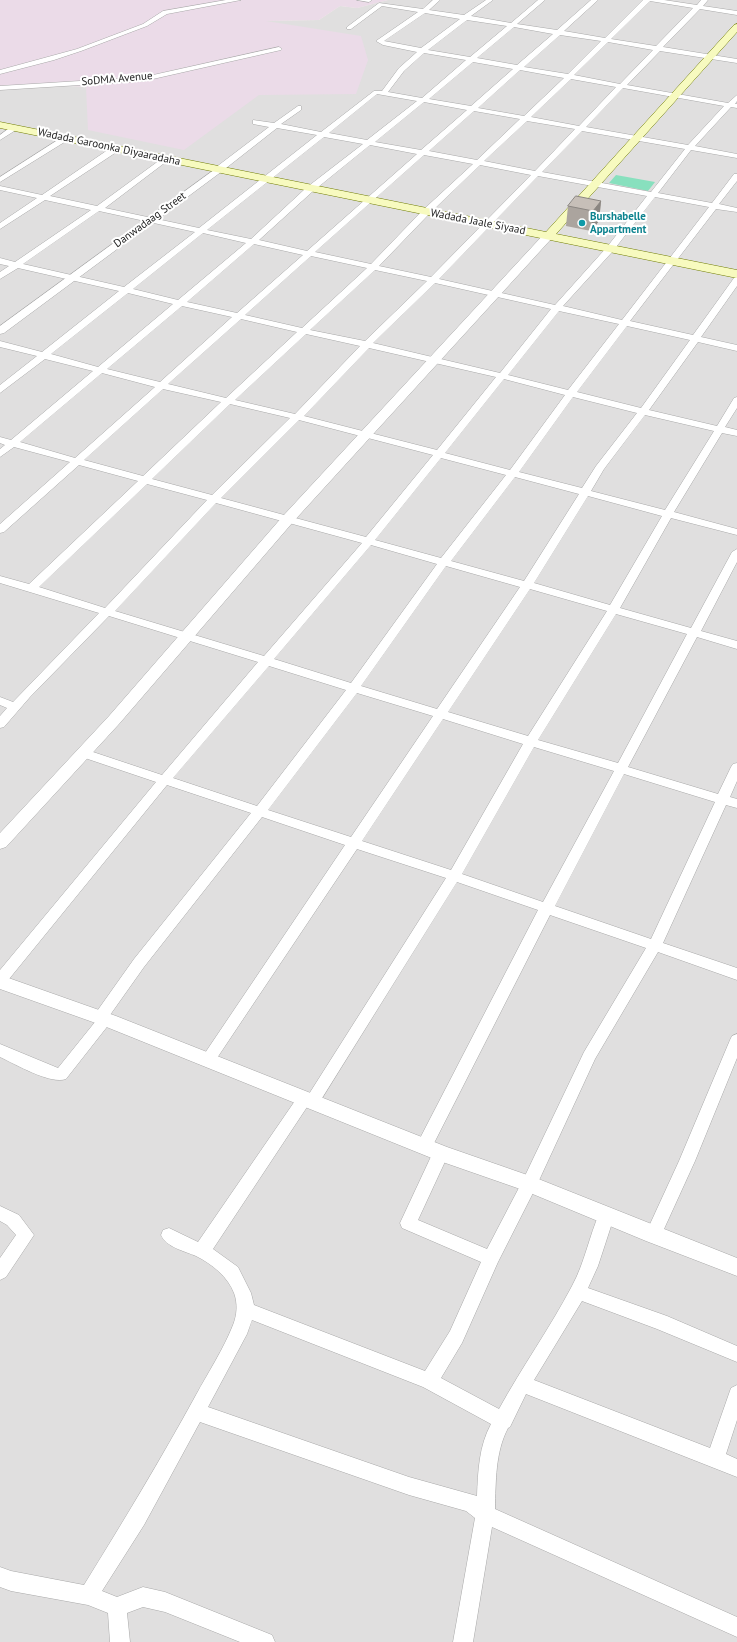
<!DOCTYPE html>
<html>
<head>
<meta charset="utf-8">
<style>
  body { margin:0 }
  canvas { display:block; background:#f2efe9 }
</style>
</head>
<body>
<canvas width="737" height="1642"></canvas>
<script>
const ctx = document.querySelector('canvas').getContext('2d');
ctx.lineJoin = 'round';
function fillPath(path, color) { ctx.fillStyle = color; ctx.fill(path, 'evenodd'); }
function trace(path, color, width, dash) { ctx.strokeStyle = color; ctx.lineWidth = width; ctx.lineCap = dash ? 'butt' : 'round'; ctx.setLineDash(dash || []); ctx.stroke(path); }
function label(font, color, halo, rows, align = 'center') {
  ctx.font = font + ' "PT Sans",sans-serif'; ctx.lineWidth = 4; ctx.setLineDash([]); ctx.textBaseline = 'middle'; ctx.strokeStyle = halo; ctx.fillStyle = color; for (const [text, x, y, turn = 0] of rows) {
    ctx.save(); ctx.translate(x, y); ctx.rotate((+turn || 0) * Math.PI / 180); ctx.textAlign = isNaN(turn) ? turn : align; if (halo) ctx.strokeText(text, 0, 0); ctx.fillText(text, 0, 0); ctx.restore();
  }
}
fillPath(new Path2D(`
  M388,0H737V1642H0V86L40,84L86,87L263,21L319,20L340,6L357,8Z`), '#e0dfdf');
fillPath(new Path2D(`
  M0,0H388L357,8L340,6L319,20L266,21L361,36L368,60L356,94L259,95L184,150L88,130L86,87L40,84L0,86Z`), '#ebdbe8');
fillPath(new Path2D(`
  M616,175L655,182L648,191L609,183Z`), '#88e0be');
const minor = new Path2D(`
  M226,0H241L167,14L147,26L81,51L54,60L0,74V70L77,49L143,24L163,11Z
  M357,0H372L369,2Z
  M433,0H440L429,10L464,15L486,0H493L471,16L511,23L538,0H545L517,24L557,30L591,0H598L564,31L605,38L643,0H664L697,5L701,0H708L703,6L737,11V15L700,9L663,47L737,59V63L660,51L627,85L728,103L737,95V101L735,104H737V108L731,107L695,146L737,154V158L691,150L658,193L712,203L734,174H737V181L719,204L737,208V212L716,209L630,321L693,335L734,278L737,277V286L701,337L737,345V351L698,342L649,410L717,426L734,398L737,397V408L725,427L737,430V436L722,433L674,512L737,529V535L671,518L620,608L691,628L732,552L737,549V562L701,631L737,641V649L697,637L628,767L718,794L731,767L733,764L737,763V781L730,797L737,799V808L726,805L663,943L737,968V980L658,952L595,1059L535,1189L498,1262L462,1343L441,1378L499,1409C522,1367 550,1328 572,1286C585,1262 589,1236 600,1212L606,1210L612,1212L614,1217L598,1266L588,1288L667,1316L737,1346V1362L657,1329L582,1301L534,1380L710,1448L731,1388L737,1385V1420L726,1454L737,1459V1477L526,1394L510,1427L508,1428C495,1453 496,1481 495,1509L737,1617V1637L492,1527L473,1642H453L475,1518L466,1511L409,1495L200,1422L144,1525L102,1591L117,1597L143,1587L165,1592L272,1635L275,1642H240L165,1612L143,1607L127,1613L130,1642H110L108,1613L88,1605L11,1591L0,1587V1567L11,1571L84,1585C123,1522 161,1459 196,1395C208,1373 224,1348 233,1325C237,1315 238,1304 234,1293C228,1277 212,1264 196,1256C184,1251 166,1247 161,1235L163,1230L169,1228L198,1242L299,1095L304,1093L309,1094L446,878L357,849L213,1064L208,1066L203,1064L201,1060L203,1056L345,845L262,817L144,967L110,1015L112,1019L110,1023L66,1079C51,1085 15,1064 0,1057V1044L58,1068L95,1022L93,1018L95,1014L134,959L251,813L167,785L5,984L0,986V970L156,782L79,756L77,753L79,750H87L162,775L258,662L109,616L30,697L4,727L0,728V716L7,708L0,705V697L13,702L99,613L0,583V576L29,584L138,481L79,465L4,532L0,533V524L70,462L14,447L0,457V449L5,445L0,443V437L11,440L93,371L45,359L0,393V385L37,356L0,347V341L42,352L119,291L18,268L0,279V272L9,266L0,264V258L15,262L91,210L45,200L0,229V223L37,198L0,190V186L42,195L112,147H118V151L50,196L97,206L164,157H167V161L105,208L199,228L317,135L277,128L221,172H215V168L269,127L253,124V120L274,123L298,106H301V110L281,124L321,132L374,91H382L399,68L417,52L383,45L376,41L418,12L382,6L351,29H347V27L379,3L423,9ZM650,1L693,8L656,46L611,39ZM425,13L460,19L421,48L384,41ZM467,20L507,26L470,57L428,50ZM514,27L553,34L517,65L477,58ZM560,35L601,41L568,74L524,67ZM608,42L653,50L620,84L574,75ZM424,53L466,60L422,98L388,92L404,71ZM473,62L513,69L471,106L429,99ZM520,70L564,78L524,116L478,108ZM571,79L616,87L579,126L531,117ZM623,88L724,106L688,145L586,127ZM377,94L417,101L367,140L329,133ZM424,102L467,110L421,150L375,142ZM474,111L520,119L477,160L429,151ZM527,121L575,129L535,171L484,161ZM582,131L685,149L651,192L542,172ZM324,137L363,144L306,188L251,239L207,230ZM370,145L417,154L307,251L259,240L312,192ZM424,155L473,164L423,210L371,264L315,252ZM480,165L531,175L431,277L379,266L429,214ZM538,176L647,196L607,247L555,305L439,279ZM655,197L709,207L622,320L563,306L613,251ZM99,211L195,232L124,287L23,264ZM203,233L246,243L178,300L133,289ZM254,244L303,255L237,313L187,302ZM311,256L367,268L302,328L245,315ZM375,270L427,281L365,341L310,330ZM435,283L551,309L500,373L373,343ZM128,293L173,304L98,367L51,354ZM182,306L232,317L160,382L107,369ZM559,311L619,324L568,390L508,375ZM241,319L297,332L226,398L168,384ZM627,326L690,340L641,408L577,392ZM306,334L360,346L295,414L235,400ZM369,348L496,377L437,450L304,416ZM102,373L155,387L75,458L20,442ZM504,379L565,395L510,470L445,453ZM163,389L221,402L143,476L84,460ZM573,397L637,413L596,466L582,488L519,472ZM230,404L290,418L212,495L152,479ZM645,415L714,431L665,510L591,491L604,469ZM299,420L433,455L366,537L221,498ZM441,458L506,475L441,558L375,540ZM515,477L579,494L524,581L451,561ZM147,484L207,500L105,608L39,587ZM588,496L662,516L610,605L534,583ZM216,503L362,543L264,656L115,611ZM371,545L437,564L351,683L274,659ZM446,566L520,587L437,709L361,686ZM530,589L607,611L528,736L448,712ZM616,614L687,634L618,763L538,740ZM269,666L346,690L257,806L173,778ZM357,693L433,716L351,837L268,810ZM443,719L523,744L451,870L362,841ZM534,747L614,771L543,902L462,874ZM624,774L715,802L651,939L555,906ZM457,882L538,910L416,1146L418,1151L424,1153L430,1151L550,915L646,948L584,1052L523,1180L487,1249L418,1220L449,1153L447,1148L441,1146L435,1148L400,1223L402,1228L481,1262L450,1331L425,1371L254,1305L251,1293L238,1267L213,1249L307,1107L312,1108L317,1106ZM252,1320L423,1387L491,1424C479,1446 478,1471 477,1496L409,1477L208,1407L247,1334Z
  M279,47L282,49L281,50L144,81L0,90V86L144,77Z
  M12,126L19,128L0,140V135Z
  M64,136L71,138L0,182V177Z
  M737,1034V1058L695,1161L659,1240L653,1242L647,1240L645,1235L679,1161L730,1040L732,1036Z
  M0,1206L19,1215L34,1235L6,1277L0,1280V1258L16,1235L7,1225L0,1221Z`);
const tertiary = new Path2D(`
  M218,167L223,170L221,172L4,333L0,334V326Z
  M548,233L552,234L553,236L552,238L293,522L119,724L6,847L0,849V833L109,716L283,516L544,234Z
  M0,975L116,1016L447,1147L536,1178L737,1258V1276L646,1241L523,1190L434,1159L104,1026L0,989Z`);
const secondary = new Path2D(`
  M737,24V32L556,234L737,270V278L0,128V122L546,232L734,25Z`);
trace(minor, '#a9a9a9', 1);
trace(tertiary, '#a9a9a9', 1);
trace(secondary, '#707d05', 1);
fillPath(minor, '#fff');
fillPath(tertiary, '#fff');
fillPath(secondary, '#f7fabf');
fillPath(new Path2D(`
  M601,201L599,221L591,231L566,226L568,206Z`), '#aba49e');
fillPath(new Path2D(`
  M601,201L599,221L591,231L593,211Z`), '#8b8681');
const building = new Path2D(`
  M576,196L601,201L593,211L568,206Z`);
fillPath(building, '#c7bfb8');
trace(building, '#8b8681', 1);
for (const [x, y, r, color] of [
  [582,223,4,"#0f9aa8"]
]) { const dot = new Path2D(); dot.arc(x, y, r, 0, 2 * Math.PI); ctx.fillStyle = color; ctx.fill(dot); trace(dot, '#fff', 1.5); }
label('11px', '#222', '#fff', [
  ["SoDMA Avenue",117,79,-5],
  ["Wadada Garoonka Diyaaradaha",109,147,12],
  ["Danwadaag Street",150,220,-36],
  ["Wadada Jaale Siyaad",478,222,11]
]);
label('bold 11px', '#0d838f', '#fff', [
  ["Burshabelle",590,217],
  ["Appartment",590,230]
], 'left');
</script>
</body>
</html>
